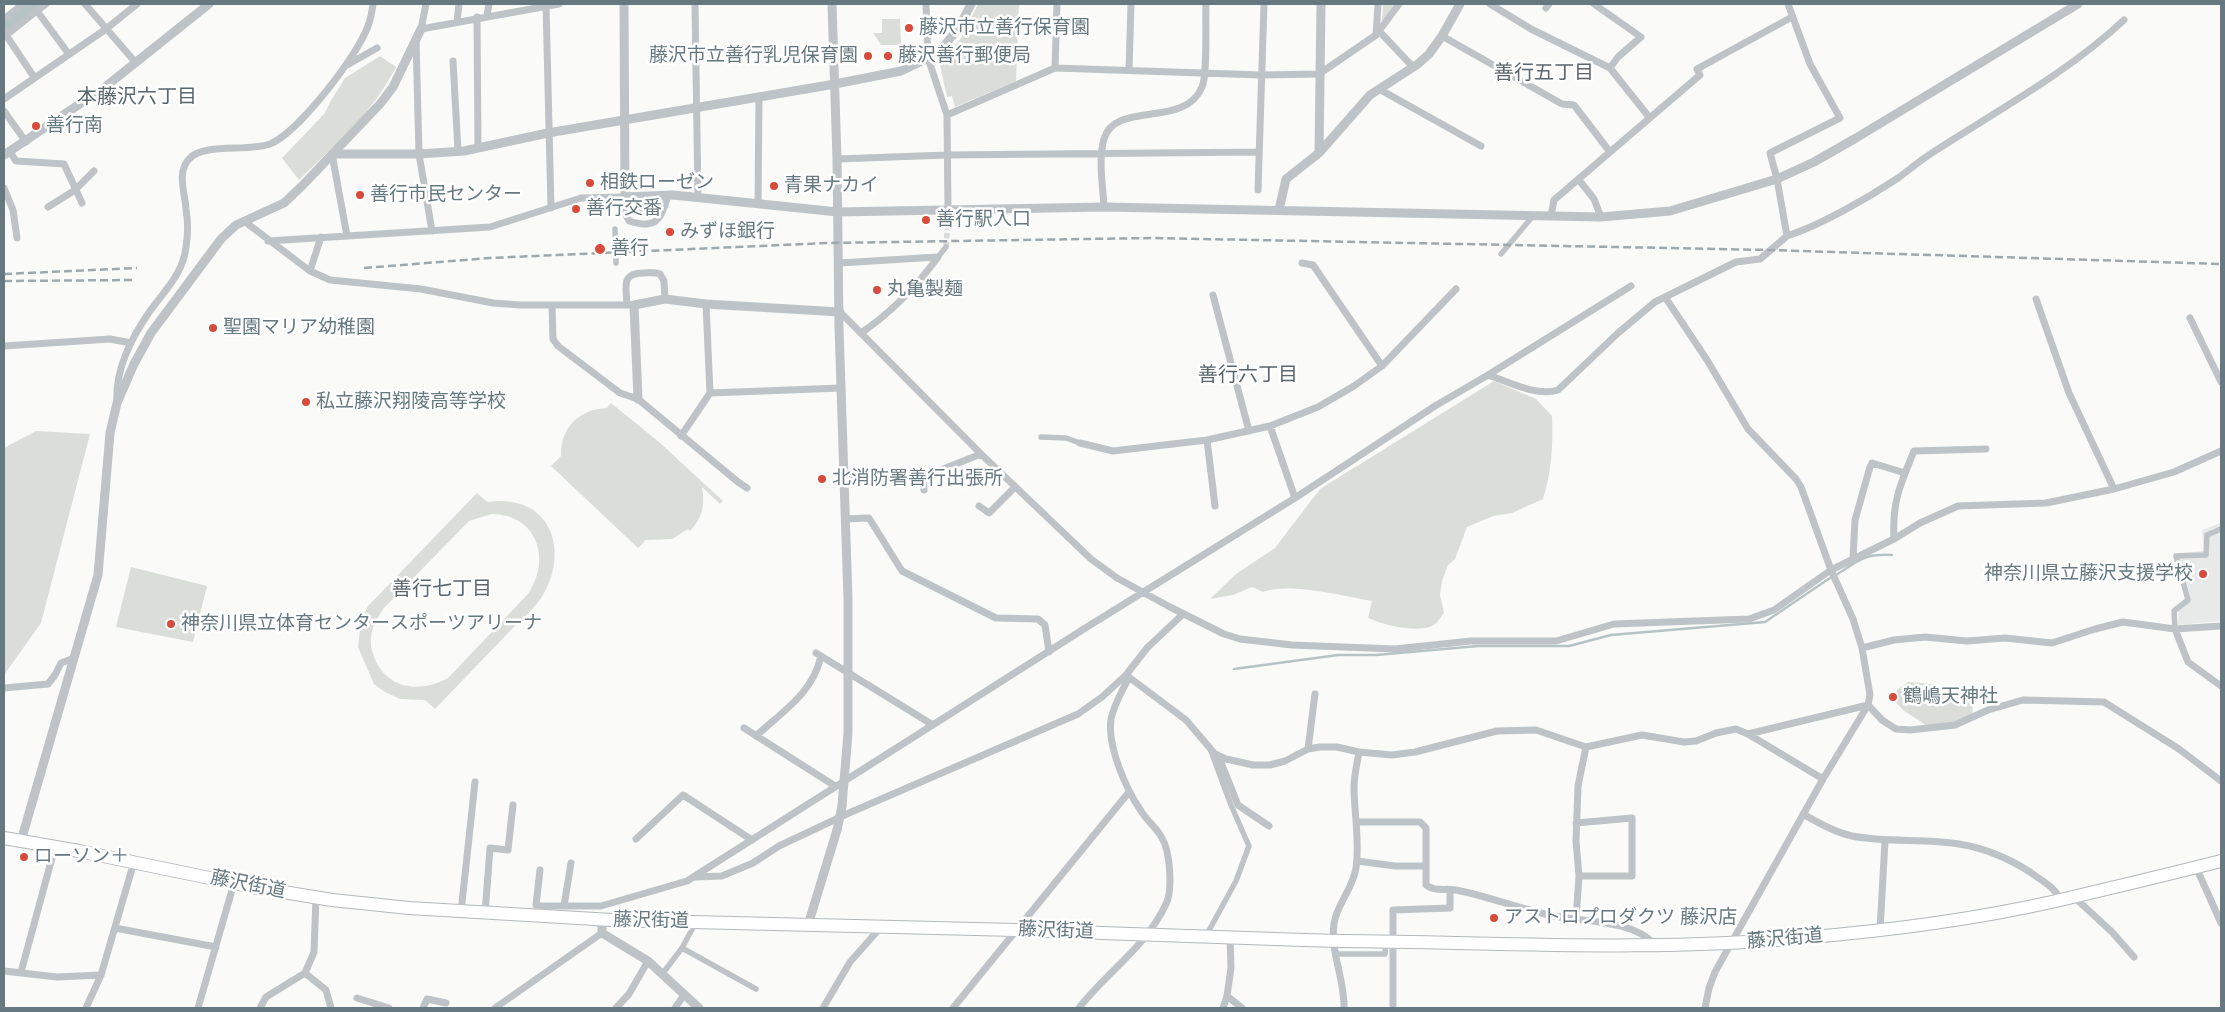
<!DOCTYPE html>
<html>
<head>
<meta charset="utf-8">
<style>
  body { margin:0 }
  #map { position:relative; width:2225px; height:1012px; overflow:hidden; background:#fafaf8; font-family:"Space Grotesk",sans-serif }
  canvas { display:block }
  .frame { position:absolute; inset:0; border:5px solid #667981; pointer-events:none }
</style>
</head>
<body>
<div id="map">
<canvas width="2225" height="1012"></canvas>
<div class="frame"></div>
</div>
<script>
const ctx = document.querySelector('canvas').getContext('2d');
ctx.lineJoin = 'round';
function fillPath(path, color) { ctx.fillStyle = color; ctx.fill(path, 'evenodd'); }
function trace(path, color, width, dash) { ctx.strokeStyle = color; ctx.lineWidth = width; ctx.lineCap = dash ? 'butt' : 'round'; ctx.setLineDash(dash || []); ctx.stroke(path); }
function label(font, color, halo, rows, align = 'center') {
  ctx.font = font + ' "Space Grotesk","Noto Sans JP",sans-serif'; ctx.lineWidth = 5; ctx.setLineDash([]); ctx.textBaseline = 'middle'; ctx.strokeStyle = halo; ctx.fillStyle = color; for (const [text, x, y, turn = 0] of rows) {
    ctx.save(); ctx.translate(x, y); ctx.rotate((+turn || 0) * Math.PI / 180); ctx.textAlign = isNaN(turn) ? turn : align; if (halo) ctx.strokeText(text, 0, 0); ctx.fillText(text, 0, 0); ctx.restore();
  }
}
fillPath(new Path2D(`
  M2221,523V621L2178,625L2179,604L2190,595L2177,553L2204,551L2202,530Z`), '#e8eae9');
fillPath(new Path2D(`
  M978,4H1019L1016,81L955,107L952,96L947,97L939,60L960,40Z
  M1383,4H1394L1383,21H1382Z
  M882,19H900L901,45H881L873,33H882Z
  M380,56L396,67C372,114 336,144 299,180L282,158L325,113L330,102L345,78Z
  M1494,381L1536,399L1552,416C1553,445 1552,471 1543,499L1512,513L1493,516L1467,527L1455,559L1448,565L1442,581L1440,595L1444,613C1441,617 1437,623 1434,625C1419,634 1383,625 1368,618L1372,601C1343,596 1290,582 1263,592L1252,587L1233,595L1210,599L1236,574L1275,548L1320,489Z
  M611,403L659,442L723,501L720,504L702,487C705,504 703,518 690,531L688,529L672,539L646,540L638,548L551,466L561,456C560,427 580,409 607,408Z
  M36,431L90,434L41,623L4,675V448Z
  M477,493L487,502C507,499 529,502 543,519C560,540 557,572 543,595C535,608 521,620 510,631C485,657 460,683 435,709L425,700L400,699L385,692L374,684L358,647L361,621L368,606ZM491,514C537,514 552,559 528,594L448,678C421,693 388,690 375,659C372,652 370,645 371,637C372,626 378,617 384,608L469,521Z
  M131,567L207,586L193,642L116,627Z
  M1908,682C1937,683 1951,688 1973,706L1972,715L1959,727L1927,726L1903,710L1894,700L1897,690Z`), '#dbded8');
trace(new Path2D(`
  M1836,575C1858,561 1864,553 1892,555
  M1234,669L1338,655H1376L1478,646H1569L1611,635L1765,622L1830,578`), '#b6c3c5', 2.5);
trace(new Path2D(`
  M4,32L38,4`), '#b6c3c5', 15);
trace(new Path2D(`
  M946,247L948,220`), '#d5dada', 5.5, [5.5, 3]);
const trunk = new Path2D(`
  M4,838L79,851L253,887L332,900L409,908L612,920L1016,930L1304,940
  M1341,941C1494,942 1647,952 1800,938C1886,931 1972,920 2056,901C2111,888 2166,875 2221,861`);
trace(trunk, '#b3b8bb', 14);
trace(new Path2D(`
  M948,211V220
  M1501,254L1533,216
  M938,257L946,247
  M1041,437L1066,438L1080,443
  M2175,629L2174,611L2188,600L2176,556L2206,555L2207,535L2221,529
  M1206,936L1236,881L1249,846L1231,805L1211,751
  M682,948L756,989
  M1336,954H1385L1386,942
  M663,973L682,948L696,922`), '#bdc3c6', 5.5);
trace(new Path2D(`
  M85,4L136,63
  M426,4L421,29L559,4
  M546,4L551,208
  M695,4L698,198
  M926,4L928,58L947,115L948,211
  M1490,4L1531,29L1610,68L1649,117
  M1594,4L1641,37L1618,57L1610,68
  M1546,8L1549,4
  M37,11L68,53
  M487,15L489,4
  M477,17L478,148
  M4,19L23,4
  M457,22L459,4
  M1380,32L1413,67
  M6,35L34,77
  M1376,35L1378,4
  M4,36L46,4
  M1442,36L1562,104L1574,105L1610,152
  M416,40L419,154L432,231
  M453,61L458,151
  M347,65L377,48
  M1055,68L1057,4
  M1129,70L1131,4
  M1379,89L1481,146
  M4,99L106,29L137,4
  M4,111L26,142
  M947,115L1055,68L1261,75L1319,74L1376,35L1399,4
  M10,152L16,161L64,164L82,203
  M332,154L347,236
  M837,159L947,155L1259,152
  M1579,180L1594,199L1601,217
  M4,188L13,210L17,238
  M1258,190L1264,4
  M626,202C634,213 653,210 665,206
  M758,204L759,97
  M48,207L75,190L94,171
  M1104,207C1103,186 1098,160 1104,139C1115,100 1185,129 1202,87C1208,74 1205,21 1206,4
  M1551,216L1554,200L1700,75L1697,69L1792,17
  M244,221L310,271L330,280L421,289L493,303L520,305H634
  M1787,236C1821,225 1868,198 1898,178C1910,169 1922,159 1935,151C2000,109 2067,73 2124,20
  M268,241L490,227L581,198L625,197L626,215L629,221C657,230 661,219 668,195
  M839,263L938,257C916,287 892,312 861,333
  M1302,263L1313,265L1382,366
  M310,271L321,237
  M1213,295L1249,431
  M1665,297L1707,360L1748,429L1796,479L1801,487L1831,570L1853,619L1862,648L1870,695L1868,705L1823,779L1715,972L1709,988L1705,1008
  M2036,299L2069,393L2114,489
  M627,304C626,286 621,273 644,273C650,273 655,272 660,274L664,281L665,299
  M552,306L553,339L558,346L620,393L638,399L738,482L747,488
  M840,312L981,454L1091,559L1117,578L1170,607L1224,634L1240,639L1292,645L1395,649L1471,641H1556L1614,624L1749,619L1774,610L1831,570L1894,539L1920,523L1958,506L2046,503L2114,489L2174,472L2221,451
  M2190,318L2221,382
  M4,346L110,339L131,343
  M1488,375C1509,382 1537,397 1558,390L1618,333L1655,302L1736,262L1760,259L1787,236L1777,179L1770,153L1840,118L1810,64L1788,4
  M710,393L841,388
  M117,402C115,369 131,338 150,311C165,290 183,274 186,247C188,235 188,221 186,209C185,192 176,172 190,158C204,143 248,152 270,144C298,133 358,55 368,26C371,19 372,11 373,4
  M1270,426L1295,498
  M681,436L710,393L706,304
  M1207,440L1215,506
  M1080,443L1113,451L1207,440L1270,426L1318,407L1354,386L1382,366L1456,289
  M844,478L886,475
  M924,490L923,477L981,454
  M979,506L989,513L1015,487
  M845,519L869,518L902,571L996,618L1038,619L1045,625L1049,652
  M1894,539C1892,502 1900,485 1914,451L1986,449
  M1853,559L1855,520L1870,467L1872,463L1905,473
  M2175,629L2188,662L2221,686
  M1862,648L1894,640L1925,637L1967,641L2005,638L2052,643L2095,629L2123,622L2175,629L2221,626
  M816,653L933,725
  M1126,675L1186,720L1215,754L1226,759L1253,765H1270L1285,761L1308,749L1320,747H1337L1359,752L1392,755L1415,752L1497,731L1536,730L1586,747L1642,735L1684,742L1696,741L1716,733L1736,729L1748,734L1823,779
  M4,688L48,684L55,675L61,663L74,658
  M744,728L835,786
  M1748,734L1868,705L1882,720L1896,729L1910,730L1955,725L1988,710L2023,700L2104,702L2179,749L2221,781
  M756,736C783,711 813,693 821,656
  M1308,749L1315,694
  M1218,755L1238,805L1269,826
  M1803,814C1819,823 1834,832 1852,836C1888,843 1924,838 1959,844C1985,848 2008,858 2030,872C2042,881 2054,886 2061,900
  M1356,822H1420L1426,828V885C1435,892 1445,888 1456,890C1487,896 1517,908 1549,915C1579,922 1632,919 1654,944
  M1576,823L1632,818V876H1579
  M636,839L683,795L752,840
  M1357,861L1395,866H1426
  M2196,867L2221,923
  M540,870L536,905L542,906
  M695,877L722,876L753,863L779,846L849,813L1078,714L1102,697L1126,675L1147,648L1183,614
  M2073,896L2112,932L2134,957
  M564,906L571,863
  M461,912L475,782
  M485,914L490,848L508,850L513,805
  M542,916V906H601L687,881L1087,627L1295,498L1435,406L1488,375L1631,286
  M1576,919L1579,876L1576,841L1578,786L1586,747
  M115,928L216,947
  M1880,930L1885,841
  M1230,937L1231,968L1227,996L1242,1008
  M4,971L57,977L101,975
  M21,972L55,847
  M305,973L326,990L331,1008
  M357,998L389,1008
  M86,1008L101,975L134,862
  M198,1008L234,883
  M260,1008L266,997L305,973L314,952L316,897
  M423,1008L427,999L446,1003
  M495,1008L602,933
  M616,1008L629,994L648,961
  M675,1008L684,995
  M823,1008L850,962L881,927
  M953,1008L1129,792
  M1079,1008C1107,972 1146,947 1166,904C1173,890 1170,851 1162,838C1157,828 1147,821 1141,811C1126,789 1107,746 1111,719C1114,704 1123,690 1129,677
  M1223,1008L1227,996
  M1344,1008C1345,980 1330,952 1334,924C1336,905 1353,889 1356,868C1360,841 1354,813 1354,787C1354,776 1357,764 1359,752
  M1393,1008V910L1450,908V890`), '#bdc3c6', 7);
trace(new Path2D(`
  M624,4L625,197L673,195L838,212L1104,207L1601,217L1670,211L1777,179L1814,162L1856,138L2078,4
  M832,4L837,159L839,327L848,599V733L842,806
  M1319,153L1321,4
  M332,154H419L464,151L548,133L835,84L901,71L928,58L944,46L960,26L971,4
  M4,155L105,87L209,4
  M1279,210L1286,179L1319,153L1370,95L1418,64L1429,54L1442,36L1460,4
  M638,399L634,305L665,299L706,304L840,312
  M21,841L98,575L110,433L117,403L134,364L151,333L221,239L236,225L284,203L302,186L380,104L393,87L421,29
  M602,919V933L648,961L699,1008
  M808,925L837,830`), '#bdc3c6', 9);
trace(trunk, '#fff', 12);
trace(new Path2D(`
  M364,268L490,258L827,243L1152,238L1770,250L2221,264
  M4,274L137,268
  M4,281L132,280`), '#9fa8ac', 2.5, [8, 4]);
const trunkBridge = new Path2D(`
  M1304,940L1341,941`);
trace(trunkBridge, '#b3b8bb', 14, []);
trace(new Path2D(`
  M615,229L616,263`), '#bdc3c6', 5.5);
trace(new Path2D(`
  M837,830L842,806`), '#bdc3c6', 9);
trace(trunkBridge, '#fff', 12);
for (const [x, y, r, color] of [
  [909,28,5,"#d74b3b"],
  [868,56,5,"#d74b3b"],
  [888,56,5,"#d74b3b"],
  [36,126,5,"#d74b3b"],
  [590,183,5,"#d74b3b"],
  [774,186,5,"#d74b3b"],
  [360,195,5,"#d74b3b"],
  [576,209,5,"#d74b3b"],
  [926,220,5,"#d74b3b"],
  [670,232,5,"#d74b3b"],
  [600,249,6,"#d74b3b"],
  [877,290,5,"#d74b3b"],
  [213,328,5,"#d74b3b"],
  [306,402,5,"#d74b3b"],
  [822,479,5,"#d74b3b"],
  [2203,574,5,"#d74b3b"],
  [171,624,5,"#d74b3b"],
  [1893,697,5,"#d74b3b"],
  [24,857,5,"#d74b3b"],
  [1494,918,5,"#d74b3b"]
]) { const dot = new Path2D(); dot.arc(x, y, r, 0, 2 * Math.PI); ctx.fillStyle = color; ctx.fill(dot); trace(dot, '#fff', 2); }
label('19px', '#667981', '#fff', [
  ["藤沢市立善行保育園",919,28],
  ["藤沢市立善行乳児保育園",858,56,"right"],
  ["藤沢善行郵便局",898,56],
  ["善行南",46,126],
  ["相鉄ローゼン",600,183],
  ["青果ナカイ",784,186],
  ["善行市民センター",370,195],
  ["善行交番",586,209],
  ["善行駅入口",936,220],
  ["みずほ銀行",680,232],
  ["善行",611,249],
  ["丸亀製麺",887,290],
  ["聖園マリア幼稚園",223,328],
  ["私立藤沢翔陵高等学校",316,402],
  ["北消防署善行出張所",832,479],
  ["神奈川県立藤沢支援学校",2193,574,"right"],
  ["神奈川県立体育センタースポーツアリーナ",181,624],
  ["鶴嶋天神社",1903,697],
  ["ローソン＋",34,857],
  ["アストロプロダクツ 藤沢店",1504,918]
], 'left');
label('19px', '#667981', '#fff', [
  ["藤沢街道",248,885,11],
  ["藤沢街道",651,921,1],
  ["藤沢街道",1056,931,2],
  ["藤沢街道",1785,939,-5]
]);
label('20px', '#59666c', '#fff', [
  ["善行五丁目",1544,74],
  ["本藤沢六丁目",137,98],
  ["善行六丁目",1248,376],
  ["善行七丁目",442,590]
]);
</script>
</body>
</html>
